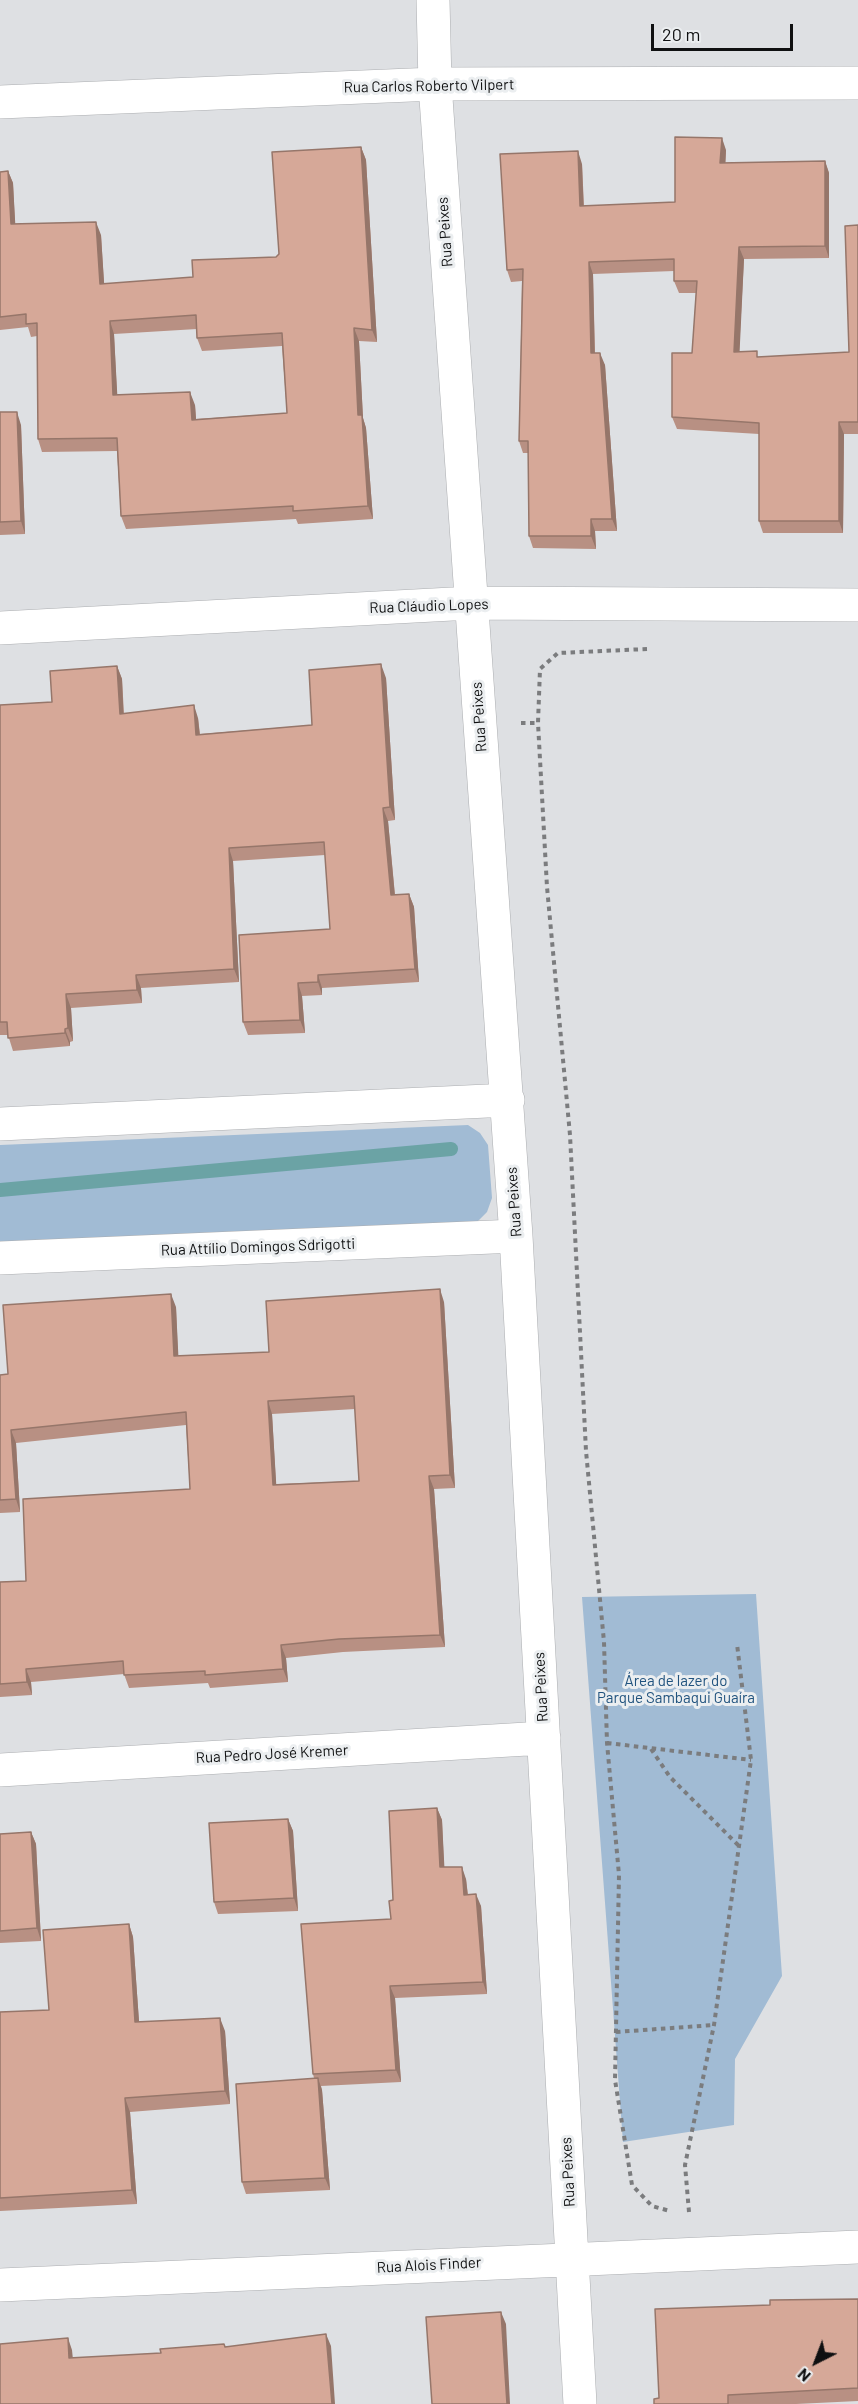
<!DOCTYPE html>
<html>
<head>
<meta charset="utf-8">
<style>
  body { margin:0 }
  #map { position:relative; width:858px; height:2404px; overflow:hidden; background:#dee0e3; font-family:Barlow,sans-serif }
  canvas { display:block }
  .north { position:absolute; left:786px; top:2332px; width:60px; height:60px; -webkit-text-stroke:4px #ebeef0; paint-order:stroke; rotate:222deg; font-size:16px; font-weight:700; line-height:24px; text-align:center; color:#0f1011 }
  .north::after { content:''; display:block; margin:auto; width:21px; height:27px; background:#0f1011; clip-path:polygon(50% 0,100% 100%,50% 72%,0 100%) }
  .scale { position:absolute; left:651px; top:24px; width:142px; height:27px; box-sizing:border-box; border:3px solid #0f1011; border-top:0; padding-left:8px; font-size:18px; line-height:21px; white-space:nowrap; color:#0f1011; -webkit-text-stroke:4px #ebeef0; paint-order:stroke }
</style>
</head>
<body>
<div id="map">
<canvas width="858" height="2404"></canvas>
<div class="north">N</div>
<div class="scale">20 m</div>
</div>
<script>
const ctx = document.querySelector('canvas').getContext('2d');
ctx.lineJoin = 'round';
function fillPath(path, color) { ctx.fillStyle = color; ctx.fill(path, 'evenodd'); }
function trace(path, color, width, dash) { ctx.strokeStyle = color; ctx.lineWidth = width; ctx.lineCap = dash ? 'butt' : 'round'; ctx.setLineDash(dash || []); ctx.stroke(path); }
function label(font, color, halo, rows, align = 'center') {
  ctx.font = font + ' Barlow,sans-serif'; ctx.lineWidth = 6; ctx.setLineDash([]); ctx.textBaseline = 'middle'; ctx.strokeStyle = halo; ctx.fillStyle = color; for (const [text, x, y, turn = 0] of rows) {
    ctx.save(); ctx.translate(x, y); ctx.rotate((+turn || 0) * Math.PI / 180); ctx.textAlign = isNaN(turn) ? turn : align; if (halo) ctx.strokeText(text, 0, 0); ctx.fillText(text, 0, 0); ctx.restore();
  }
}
fillPath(new Path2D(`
  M468,1125L480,1133L488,1145L492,1198L487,1212L477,1222L0,1243V1145Z
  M756,1594L782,1976L735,2059L734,2125L623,2142L582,1597Z`), '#a1bbd4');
trace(new Path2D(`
  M0,1190L451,1149`), '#6ba3a5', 14);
const minor = new Path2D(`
  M433,0L435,84L516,1236L580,2404
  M0,102L435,84L858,83
  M0,628L471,603L858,605
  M0,1124L508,1100
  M0,1258L516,1236
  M0,1770L544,1738
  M0,2285L858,2247`);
trace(minor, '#abadb0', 34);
trace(new Path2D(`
  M647,649L558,653L540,669L538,723L547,887L570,1135L586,1451L604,1642L607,1743L619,1875L615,2080L632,2185L652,2206L670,2211
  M521,723H538
  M607,1743L751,1760
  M651,1749L670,1777L738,1845
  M616,2032L714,2025
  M689,2212L685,2165L714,2025L751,1760L737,1644`), '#7b7c7e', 4, [4.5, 4.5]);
trace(minor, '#fff', 33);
fillPath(new Path2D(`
  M361,147L366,160L377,342L359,341L363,418L366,428L373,519L298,524L296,519L126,529L121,516L117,451L42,452L38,439L37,336L31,337L28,327L0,330V172L8,171L13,183L15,224L101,235L104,284L193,277L276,257ZM197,329V338L202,351L282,346L287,413L196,419L195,405L117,395L114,334Z
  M726,150L725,163L825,161L829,173V258L744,259L739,352L759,357L849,352L858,225V434H844L843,533H763L759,521V434L677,429L672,417L692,353L696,293H679L674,281V271L593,274L595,353L605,365L617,531H595L596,549L533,548L529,536V453H523L519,441L522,281L511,282L507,270L582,164L584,206L675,202Z
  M0,412L21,425L25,534L0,535Z
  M117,666L122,679L124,714L198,718L200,734L312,725L386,678L395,820L388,821L395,895L409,894L414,907L419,982L322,988V995L302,996L305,1033L248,1035L243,1022L330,929L325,855L233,861L239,982L141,988L142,1003L71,1008L73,1041L70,1042V1046L13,1051L8,1035H0V705L52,702Z
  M444,1302L455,1488L434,1489L445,1647L343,1652L286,1658L288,1682L210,1688L208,1683L129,1688L124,1674L31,1682L32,1695L0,1697V1582L26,1581L190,1489L186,1425L16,1443L20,1512L0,1513V1375L8,1374L176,1307L178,1356L269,1352ZM355,1409L359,1481L276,1484L272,1414Z
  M437,1808L442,1820L444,1867L466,1879L468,1895L481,1906L487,1994L395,1998L401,2082L321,2086L322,2090L330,2190L246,2194L242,2182L314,2078L313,2074L391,1919L393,1900Z
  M288,1819L293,1831L298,1911L218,1914L214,1902Z
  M31,1832L36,1844L41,1941L0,1943V1834Z
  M129,1924L133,1937L139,2022L225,2031L230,2104L130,2112L137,2204L0,2211V2012L49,2010Z
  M858,2299V2401L796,2404H654L659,2398L770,2305Z`), '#b89083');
fillPath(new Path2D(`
  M722,138L726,150L725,175L720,163Z
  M361,147L366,160L377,342L372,330Z
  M578,151L582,164L584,218L580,206Z
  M825,161L829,173V258L825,246Z
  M8,171L13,183L16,237L11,224Z
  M96,222L101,235L105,297L100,284Z
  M739,247L744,259L739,364L734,352Z
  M589,262L593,274L595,365L591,353Z
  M110,321L114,334L118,408L113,395Z
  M354,328L359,341L363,418L366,428L373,519L368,506L358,415Z
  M600,353L605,365L617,531L612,519Z
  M190,392L195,405L197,432L192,420Z
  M17,412L21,425L25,534L21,521Z
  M839,422L844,434L843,533L839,521Z
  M591,519L595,531L596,549L591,536Z
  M381,664L386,678L395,820L390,807Z
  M117,666L122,679L124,727L120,714Z
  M194,705L198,718L201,748L196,735Z
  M383,808L388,821L396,908L391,895Z
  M229,848L233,861L239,982L234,969Z
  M409,894L414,907L419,982L415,969Z
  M136,975L141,988L142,1003L137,990Z
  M318,975L322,988V995L318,982Z
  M298,983L302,996L305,1033L300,1020Z
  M66,994L71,1008L73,1041L68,1028Z
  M65,1029L70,1042V1046L65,1033Z
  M440,1289L444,1302L455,1488L450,1475Z
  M171,1294L176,1307L179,1369L174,1356Z
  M268,1401L272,1414L277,1497L273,1485Z
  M11,1430L16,1443L20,1512L16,1499Z
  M429,1476L434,1489L445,1647L440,1635Z
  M281,1645L286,1658L288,1682L283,1669Z
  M26,1669L31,1682L32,1695L27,1682Z
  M437,1808L442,1820L445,1879L440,1867Z
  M288,1819L293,1831L298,1911L294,1898Z
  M31,1832L36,1844L41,1941L37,1928Z
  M462,1867L466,1879L469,1907L464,1895Z
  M476,1894L481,1906L487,1994L483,1982Z
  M129,1924L133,1937L140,2035L135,2022Z
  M390,1986L395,1998L401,2082L396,2070Z
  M220,2018L225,2031L230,2104L225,2091Z
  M318,2078L322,2090L330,2190L325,2178Z
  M125,2098L130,2112L137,2204L132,2190Z
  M501,2312L506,2324L510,2404H507Z
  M326,2334L331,2346L335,2404H332Z
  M68,2338L72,2350L74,2370L69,2358Z`), '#96766a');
const building = new Path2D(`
  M675,137L722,138L720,163L825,161V246L739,247L734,352L757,351V357L849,352L845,226L858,225V422H839V521H759V423L672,417V353H692L697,281H674V259L589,262L591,353H600L612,519H591V536H529L528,441H519L523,269L507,270L500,154L578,151L580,206L675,202Z
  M361,147L372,330L354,328L358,415H362L368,506L293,511V506L121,516L117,438L38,439L37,323L26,324V314L0,317V172L8,171L11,224L96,222L100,284L193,277L192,260L276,257L279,254L272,152ZM196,315L197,338L282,333L287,413L192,420L190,392L113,395L110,321Z
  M0,412H17L21,521L0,522Z
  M381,664L390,807L383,808L391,895L409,894L415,969L318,975V982L298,983L300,1020L243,1022L239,935L330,929L324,842L229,848L234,969L136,975L137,990L66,994L68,1028L65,1029V1033L8,1038L7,1022H0V705L52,702L50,671L117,666L120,714L194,705L196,735L312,725L309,670Z
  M440,1289L450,1475L429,1476L440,1635L339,1639L281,1645L283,1669L205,1675V1671L124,1675L123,1661L26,1669L27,1682L0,1684V1582L26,1581L23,1499L190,1489L186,1412L11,1430L16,1499L0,1500V1375L8,1374L3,1305L171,1294L174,1356L269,1352L266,1301ZM354,1396L359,1481L273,1485L268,1401Z
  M437,1808L440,1867H462L464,1895L476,1894L483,1982L390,1986L396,2070L313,2074L301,1924L391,1919L389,1901L393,1900L389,1811Z
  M288,1819L294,1898L214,1902L209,1823Z
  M31,1832L37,1928L0,1931V1834Z
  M129,1924L135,2022L220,2018L225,2091L125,2098L132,2190L0,2198V2012L49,2010L43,1930Z
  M318,2078L325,2178L242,2182L236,2084Z
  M858,2299V2388L728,2395V2404H654V2399L659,2398L655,2309L770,2305V2300Z
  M501,2312L507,2404H432L426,2317Z
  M326,2334L332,2404H0V2344L68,2338L69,2358L161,2353L160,2349L224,2344L225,2347Z`);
fillPath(building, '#d6a898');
trace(building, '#96766a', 1.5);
label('15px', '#0f1011', '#ebeef0', [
  ["Rua Carlos Roberto Vilpert",429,86,-1],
  ["Rua Peixes",445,232,-94],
  ["Rua Cláudio Lopes",429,606,-2],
  ["Rua Peixes",479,717,-94],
  ["Rua Peixes",514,1202,-94],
  ["Rua Attílio Domingos Sdrigotti",258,1247,-2],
  ["Rua Peixes",541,1687,-93],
  ["Rua Pedro José Kremer",272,1754,-3],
  ["Rua Peixes",568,2172,-93],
  ["Rua Alois Finder",429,2265,-3]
]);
label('15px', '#21537e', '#ebeef0', [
  ["Área de lazer do",676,1681],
  ["Parque Sambaqui Guaíra",676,1698]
]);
</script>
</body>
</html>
